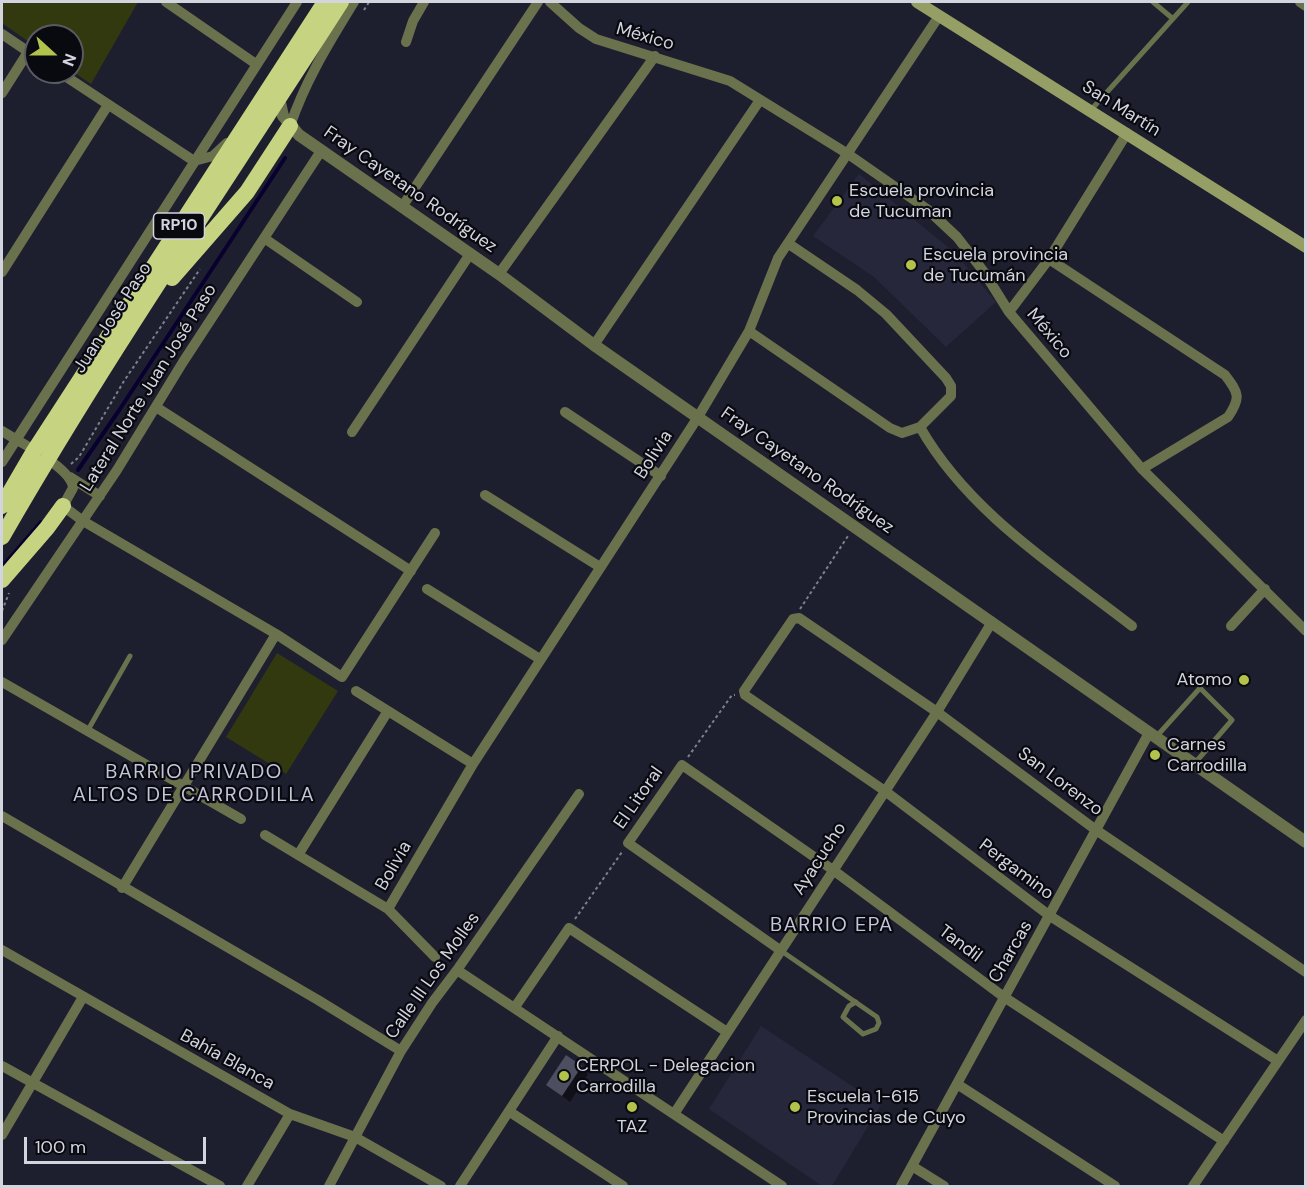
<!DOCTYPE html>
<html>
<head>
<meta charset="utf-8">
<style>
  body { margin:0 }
  #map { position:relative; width:1307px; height:1188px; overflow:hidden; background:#1d1f2e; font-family:"DM Sans",sans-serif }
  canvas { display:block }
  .frame { position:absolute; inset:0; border:3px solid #d2d4de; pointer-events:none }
  .north { position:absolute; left:24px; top:24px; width:60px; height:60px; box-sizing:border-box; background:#090910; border:2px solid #595a62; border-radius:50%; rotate:111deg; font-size:16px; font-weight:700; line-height:24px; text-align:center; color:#d2d4de }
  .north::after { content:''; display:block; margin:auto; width:21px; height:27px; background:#b3c24b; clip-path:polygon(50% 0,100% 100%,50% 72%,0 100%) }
  .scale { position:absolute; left:24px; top:1137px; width:182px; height:27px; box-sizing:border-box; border:3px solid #d2d4de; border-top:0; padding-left:8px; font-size:18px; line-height:21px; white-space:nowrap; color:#d2d4de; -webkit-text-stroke:4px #090910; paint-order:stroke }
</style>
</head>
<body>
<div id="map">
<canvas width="1307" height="1188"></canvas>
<div class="frame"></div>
<div class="north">N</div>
<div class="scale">100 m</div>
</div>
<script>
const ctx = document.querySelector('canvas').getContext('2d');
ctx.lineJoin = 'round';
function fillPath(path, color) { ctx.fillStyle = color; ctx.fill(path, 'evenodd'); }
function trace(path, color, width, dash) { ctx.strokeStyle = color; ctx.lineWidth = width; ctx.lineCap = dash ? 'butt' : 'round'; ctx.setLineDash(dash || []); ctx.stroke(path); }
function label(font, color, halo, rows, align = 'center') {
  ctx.font = font + ' "DM Sans",sans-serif'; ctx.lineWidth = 4.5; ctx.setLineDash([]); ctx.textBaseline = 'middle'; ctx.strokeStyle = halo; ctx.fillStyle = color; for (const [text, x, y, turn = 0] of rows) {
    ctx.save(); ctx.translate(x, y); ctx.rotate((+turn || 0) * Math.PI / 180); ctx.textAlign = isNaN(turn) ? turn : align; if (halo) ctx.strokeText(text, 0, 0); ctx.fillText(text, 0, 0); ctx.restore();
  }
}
fillPath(new Path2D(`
  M859,174L955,253L996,302L946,347L874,277L813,236Z
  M761,1026L881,1105L832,1186H822L709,1109Z`), '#26273b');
fillPath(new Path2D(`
  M2,2H138L91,84L72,71V36H36V47L2,23Z
  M277,653L338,691L286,774L226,737Z`), '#33390e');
fillPath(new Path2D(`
  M581,1067L588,1074L570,1102L548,1085Z`), '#0007');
trace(new Path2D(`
  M78,470L118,412L285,158
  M2,567L41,522`), '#090030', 4);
fillPath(new Path2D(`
  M566,1055L582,1066L562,1096L546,1085Z`), '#4d4f61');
trace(new Path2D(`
  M364,10L369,2
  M71,464L79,457L124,381L200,269
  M800,609L848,536
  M2,611L9,593
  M688,757L732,695H735
  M575,919L622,852`), '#7e808c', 2, [3, 3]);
trace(new Path2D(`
  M1153,2L1172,18
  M1090,111L1188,2
  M88,730L130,656
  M1156,737L1200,688L1232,720L1195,763
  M780,950L877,1017L879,1023L876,1029L863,1034L843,1017L849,1006L856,1002`), '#6a714d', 5);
trace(new Path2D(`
  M166,2L256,64
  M550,2L579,28L596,39L730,81L848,154L927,209L957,237L984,272L1009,312L1142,469L1306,631
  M1300,2L1306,6
  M2,34L36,57
  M406,42L413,21L424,2
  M59,72L194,161
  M2,93L28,52
  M290,126C306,79 329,43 354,2
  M194,161L213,156L227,143
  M402,207L538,2
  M264,238L357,302
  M1049,259L1225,375C1239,393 1241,398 1228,417L1142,469
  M2,272L108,105
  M499,274L655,56
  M1009,312L1049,259L1127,133
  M749,331L890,428L902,433L920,427L951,396V386L946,378L886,314L857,290L789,244
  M594,345L760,100
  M156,407L411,571
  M565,412L661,476
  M920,427C968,512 1056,567 1132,626
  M2,431C19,442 72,468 73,488L63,506L83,521L276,634L342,677L435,533
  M352,432L470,254
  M2,462L297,2
  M70,477L100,496
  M485,495L600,567
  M427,589L540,659
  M1231,626L1265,589
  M2,640L117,470L183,362L321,151
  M2,682L241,819
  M356,691L473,764
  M2,816L318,1000L401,1051
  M265,835L388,909L435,957
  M298,855L388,711
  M122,888L276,634
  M388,909L473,764L698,417L749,331L778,258L939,16
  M2,950L290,1114L355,1137L441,1186
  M780,950L628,843L682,765L833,870L1004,997L1224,1141
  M457,970L782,1186
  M515,1007L569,928L727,1032
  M1278,1061L1050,916L885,791L745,695L744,691L793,619L799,618L937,712L1096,830L1306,972
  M2,1066L220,1186
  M957,1084L1115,1186
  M510,1112L623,1186
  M674,1114L937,712L992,622
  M2,1135L83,997
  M912,1166L944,1186
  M247,1186L290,1114
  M329,1186L401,1051L432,1003L457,970L579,794
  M460,1186L558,1036
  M901,1186L1149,733
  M1193,1186L1306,1020`), '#6a714d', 10);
trace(new Path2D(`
  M279,98L283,116L299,135L499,274L594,345L1306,842`), '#6a714d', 12);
trace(new Path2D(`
  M917,2L1306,247`), '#959f65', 12);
trace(new Path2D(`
  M172,278L247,192L290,126
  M2,506L34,451L325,2
  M2,537C107,354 227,180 341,2
  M2,580L47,528L63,506`), '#c6d380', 16);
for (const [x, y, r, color] of [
  [837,201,6,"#b3c24b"],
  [911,265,6,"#b3c24b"],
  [1244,680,6,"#b3c24b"],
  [1155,755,6,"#b3c24b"],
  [564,1076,6,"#b3c24b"],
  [632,1107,6,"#b3c24b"],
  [795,1107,6,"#b3c24b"]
]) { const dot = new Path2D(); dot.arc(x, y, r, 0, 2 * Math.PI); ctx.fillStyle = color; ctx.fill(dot); trace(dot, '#090910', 2); }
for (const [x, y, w] of [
  [179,226,51]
]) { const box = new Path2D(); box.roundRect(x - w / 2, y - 13, w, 26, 4.5); ctx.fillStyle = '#090910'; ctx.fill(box); trace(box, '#d2d4de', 1.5); }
label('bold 16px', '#d2d4de', null, [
  ["RP10",179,226]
]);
label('18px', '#d2d4de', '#090910', [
  ["México",645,37,16],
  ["San Martín",1121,109,32],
  ["Fray Cayetano Rodríguez",410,190,35],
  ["Juan José Paso",113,318,-57],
  ["México",1049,334,50],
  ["Lateral Norte Juan José Paso",149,388,-58],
  ["Bolivia",654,455,-57],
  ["Fray Cayetano Rodríguez",807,471,35],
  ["San Lorenzo",1060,782,37],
  ["El Litoral",639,798,-55],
  ["Ayacucho",820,859,-57],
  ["Bolivia",394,866,-60],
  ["Pergamino",1016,870,37],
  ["Tandil",960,944,37],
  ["Charcas",1011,952,-60],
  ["Calle III Los Molles",433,976,-55],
  ["Bahía Blanca",227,1060,29]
]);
label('18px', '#d2d4de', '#090910', [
  ["Escuela provincia",849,191],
  ["de Tucuman",849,212],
  ["Escuela provincia",923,255],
  ["de Tucumán",923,276],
  ["Atomo",1232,680,"right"],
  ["Carnes",1167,745],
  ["Carrodilla",1167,766],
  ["CERPOL - Delegacion",576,1066],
  ["Carrodilla",576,1087],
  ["Escuela 1-615",807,1097],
  ["Provincias de Cuyo",807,1118],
  ["TAZ",632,1127,"center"]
], 'left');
ctx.letterSpacing = '1.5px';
label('20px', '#c3c5da', '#090910', [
  ["BARRIO PRIVADO",194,773],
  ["ALTOS DE CARRODILLA",194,796],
  ["BARRIO EPA",832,926]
]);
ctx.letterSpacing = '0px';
</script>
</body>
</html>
